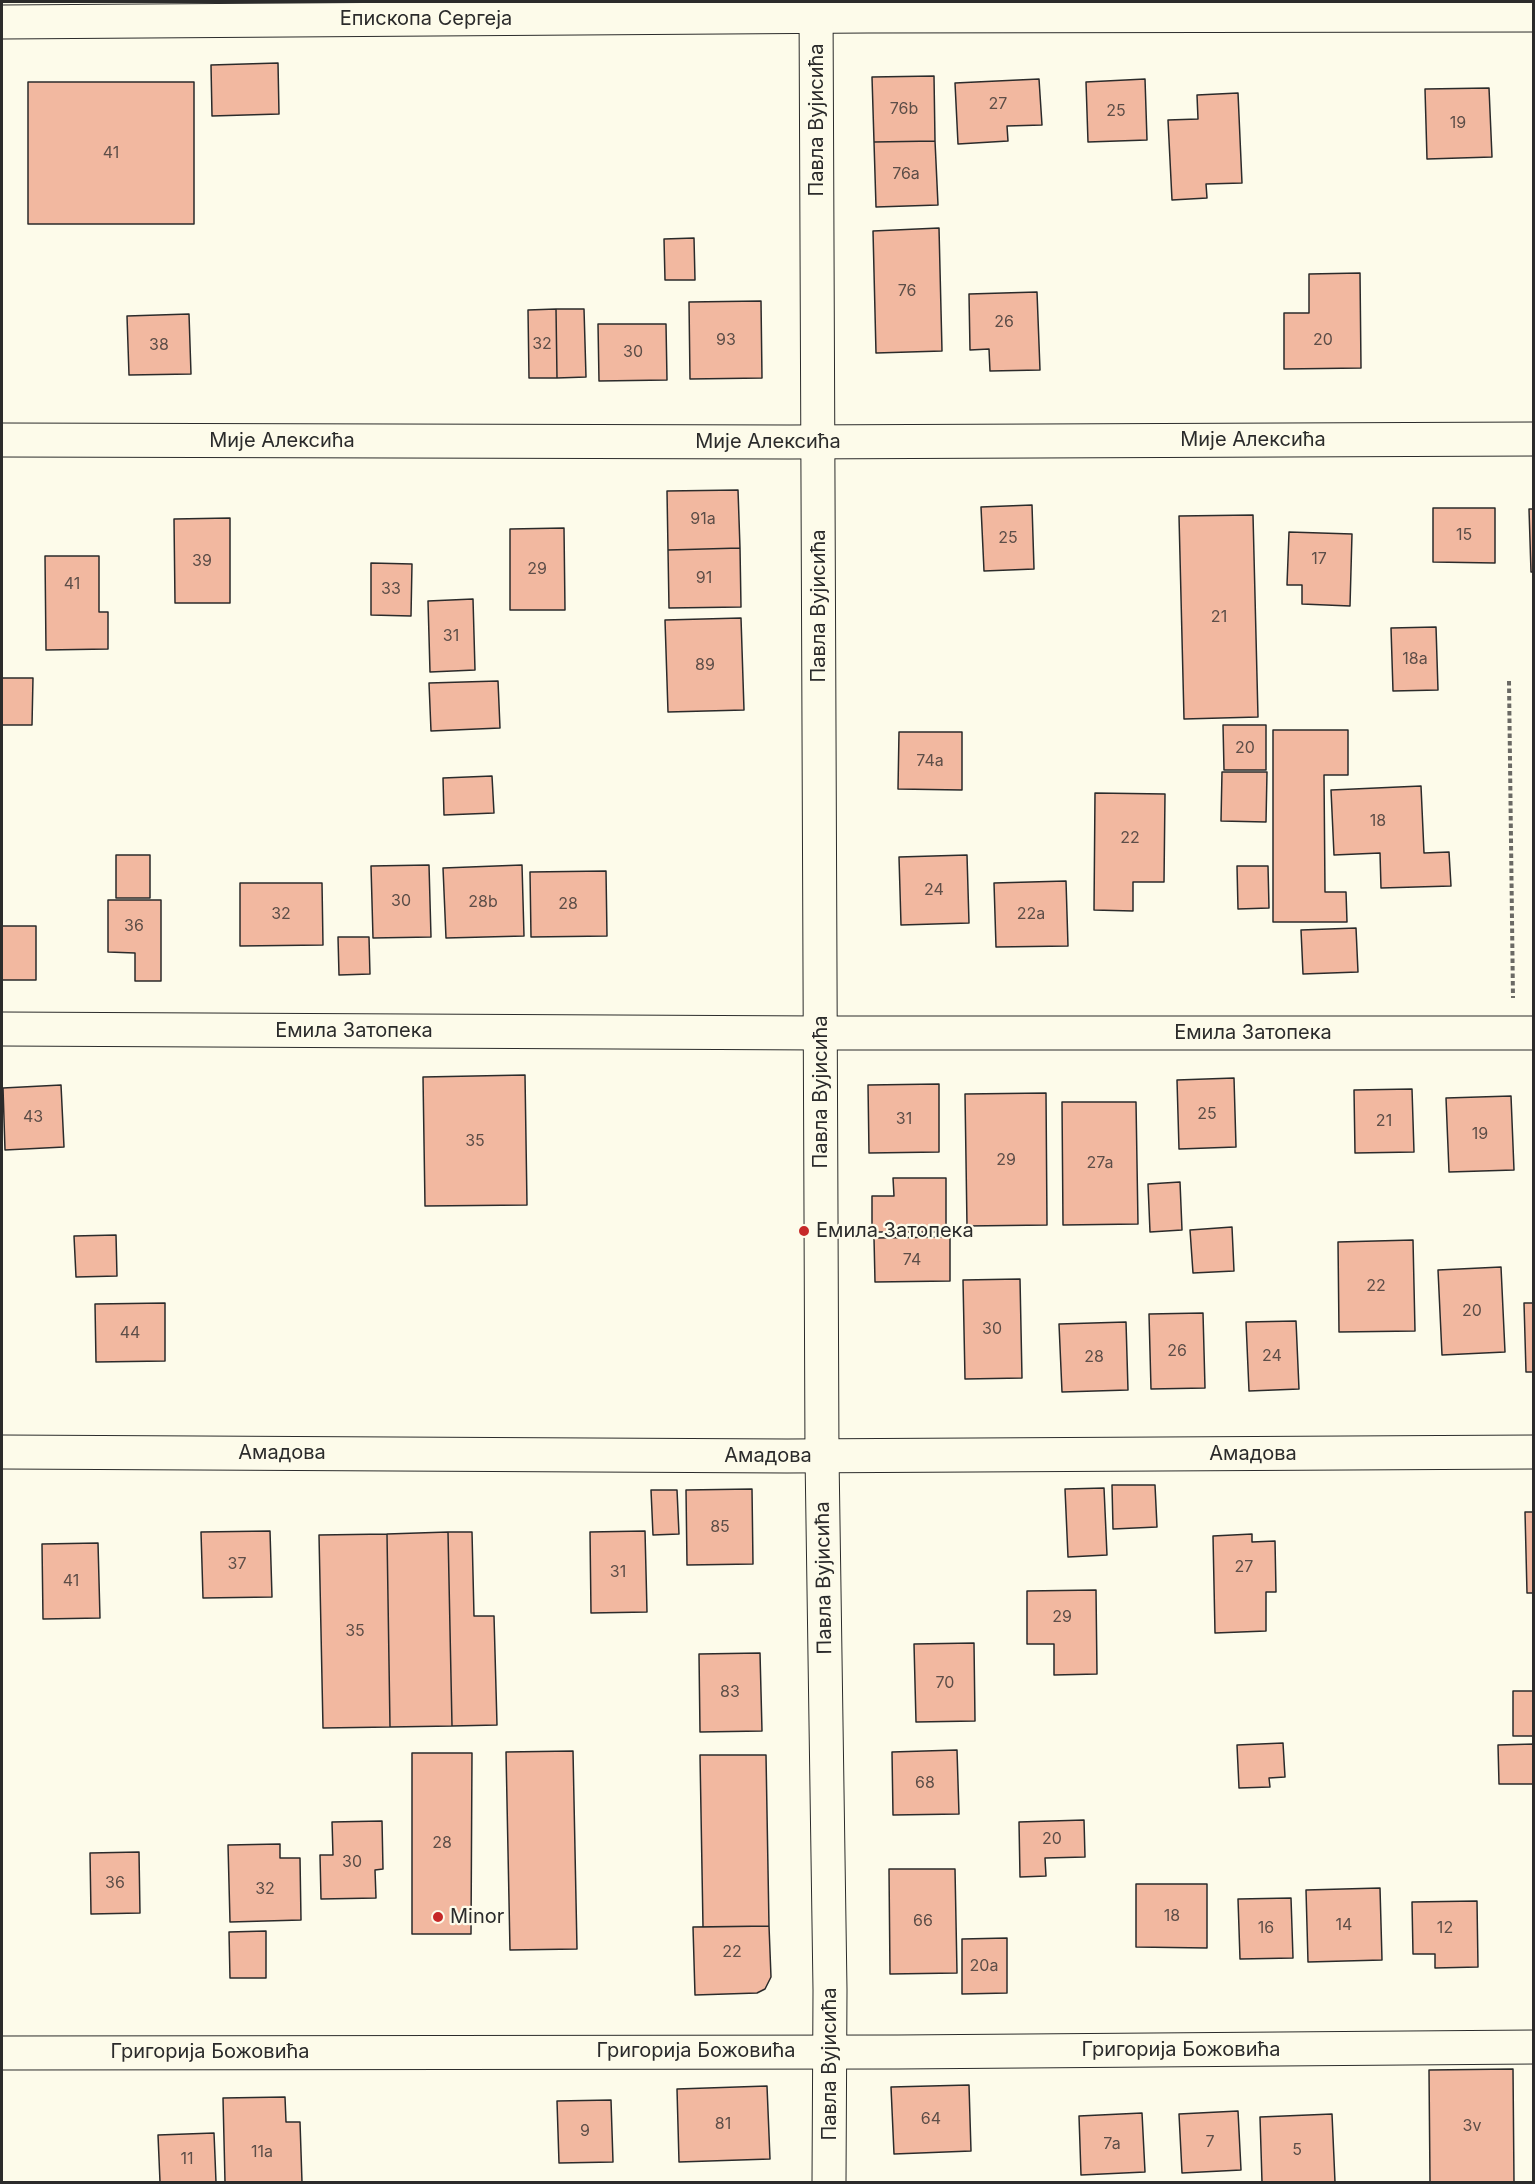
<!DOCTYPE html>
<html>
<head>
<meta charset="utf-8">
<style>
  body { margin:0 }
  #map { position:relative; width:1535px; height:2184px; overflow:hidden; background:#fdfbea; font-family:Inter,sans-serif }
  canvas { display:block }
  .frame { position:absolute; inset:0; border:3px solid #2b2b2b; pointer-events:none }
</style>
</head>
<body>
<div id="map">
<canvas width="1535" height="2184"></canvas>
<div class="frame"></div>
</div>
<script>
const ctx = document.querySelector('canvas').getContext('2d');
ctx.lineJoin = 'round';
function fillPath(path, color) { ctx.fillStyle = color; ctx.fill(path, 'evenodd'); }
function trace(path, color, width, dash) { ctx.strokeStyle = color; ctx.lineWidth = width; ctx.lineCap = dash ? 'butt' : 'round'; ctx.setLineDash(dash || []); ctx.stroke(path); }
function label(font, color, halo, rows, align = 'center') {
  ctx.font = font + ' Inter,sans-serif'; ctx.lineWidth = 4.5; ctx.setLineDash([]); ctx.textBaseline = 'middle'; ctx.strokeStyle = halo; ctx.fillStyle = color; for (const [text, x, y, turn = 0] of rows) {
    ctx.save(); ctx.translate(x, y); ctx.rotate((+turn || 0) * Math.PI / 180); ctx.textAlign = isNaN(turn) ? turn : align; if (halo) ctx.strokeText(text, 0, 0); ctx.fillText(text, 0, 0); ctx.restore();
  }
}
const building = new Path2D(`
  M278,63L279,114L212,116L211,65Z
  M934,76L935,141L874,142L872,77Z
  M1039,79L1042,125L1007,126L1008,141L958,144L955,83Z
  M1145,79L1147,140L1088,142L1086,82Z
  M28,82H194V224H28Z
  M1489,88L1492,157L1427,159L1425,89Z
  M1238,93L1242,183L1206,184L1207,198L1172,200L1168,120L1198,119L1197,95Z
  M935,141L938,205L876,207L874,142Z
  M939,228L942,351L876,353L873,231Z
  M694,238L695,280H665L664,239Z
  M1360,273L1361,368L1284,369V313H1309V274Z
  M1037,292L1040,370L990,371L989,349L970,350L969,294Z
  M761,301L762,378L690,379L689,302Z
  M556,309H584L586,377L557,378Z
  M556,309L557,378H529L528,310Z
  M189,314L191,374L129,375L127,316Z
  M598,324H666L667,380L599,381Z
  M738,490L740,548L668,550L667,491Z
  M1032,505L1034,569L984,571L981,507Z
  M1433,508H1495V563L1433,562Z
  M1529,509H1534V572H1531Z
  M1253,515L1258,717L1184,719L1179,516Z
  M230,518V603H175L174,519Z
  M564,528L565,610H510V529Z
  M1289,532L1352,534L1350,606L1302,604V585H1287Z
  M740,548L741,607L669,608L668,550Z
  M45,556H99V612H108V649L46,650Z
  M371,563L412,564L411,616L371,615Z
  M473,599L475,670L430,672L428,601Z
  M741,618L744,710L668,712L665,620Z
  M1436,627L1438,690L1393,691L1391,628Z
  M2,678H33L32,725H2Z
  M498,681L500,728L431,731L429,683Z
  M1223,725H1266V770H1224Z
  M1273,730H1348V775H1324L1325,892H1346L1347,922H1273Z
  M899,732H962V790L898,789Z
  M1222,772H1267L1266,822L1221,821Z
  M492,776L494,813L444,815L443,778Z
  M1421,786L1424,853L1449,852L1451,886L1381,888L1380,853L1334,855L1331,790Z
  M1095,793L1165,794L1164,882H1133V911L1094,910Z
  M116,855H150V898H116Z
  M967,855L969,923L901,925L899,857Z
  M429,865L431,937L373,938L371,866Z
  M522,865L524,936L446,938L443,868Z
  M1237,866H1268L1269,908L1238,909Z
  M606,871L607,936L531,937L530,872Z
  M1066,881L1068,946L996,947L994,883Z
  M240,883H322L323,945L240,946Z
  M108,900H161V981H135V953L108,952Z
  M2,926H36V980H2Z
  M1356,928L1358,972L1303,974L1301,930Z
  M338,937H369L370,974L339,975Z
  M525,1075L527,1205L425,1206L423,1077Z
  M1234,1078L1236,1147L1179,1149L1177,1080Z
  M939,1084V1152L869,1153L868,1085Z
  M61,1085L64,1147L5,1150L3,1088Z
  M1412,1089L1414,1152L1355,1153L1354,1090Z
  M1046,1093L1047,1225L967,1226L965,1094Z
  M1511,1096L1514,1170L1449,1172L1446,1098Z
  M1062,1102H1136L1138,1224L1063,1225Z
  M893,1178H946V1232H872V1196H894Z
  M1180,1182L1182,1230L1150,1232L1148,1184Z
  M1232,1227L1234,1271L1193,1273L1190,1230Z
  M116,1235L117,1276L76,1277L74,1236Z
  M950,1237V1281L875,1282L874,1238Z
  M1413,1240L1415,1331L1339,1332L1338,1242Z
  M1501,1267L1505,1352L1442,1355L1438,1270Z
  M1020,1279L1022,1378L965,1379L963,1280Z
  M165,1303V1361L96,1362L95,1304Z
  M1524,1303H1534V1372H1526Z
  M1203,1313L1205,1388L1151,1389L1149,1314Z
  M1296,1321L1299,1389L1249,1391L1246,1322Z
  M1126,1322L1128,1390L1062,1392L1059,1324Z
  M1112,1485H1155L1157,1527L1113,1529Z
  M1104,1488L1107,1555L1068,1557L1065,1489Z
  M752,1489L753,1564L687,1565L686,1490Z
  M651,1490H677L679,1534L653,1535Z
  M1525,1512H1534V1593H1527Z
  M270,1531L272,1597L203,1598L201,1532Z
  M645,1531L647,1612L591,1613L590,1532Z
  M448,1532H472L474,1616H494L497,1725L452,1726Z
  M448,1532L452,1726L390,1727L387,1534Z
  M387,1534L390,1727L323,1728L319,1535Z
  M1252,1534V1542L1275,1541L1276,1592H1266V1631L1215,1633L1213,1536Z
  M98,1543L100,1618L43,1619L42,1544Z
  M1096,1590L1097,1674L1054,1675V1644H1027V1591Z
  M974,1643L975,1721L916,1722L914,1644Z
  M760,1653L762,1731L700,1732L699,1654Z
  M1513,1691H1534V1736H1513Z
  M1283,1743L1285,1777L1269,1778L1270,1787L1239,1788L1237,1745Z
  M1534,1744V1784H1499L1498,1745Z
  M957,1750L959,1814L893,1815L892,1752Z
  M573,1751L577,1949L510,1950L506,1752Z
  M412,1753H472L471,1934H412Z
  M700,1755H766L769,1926L703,1927Z
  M1084,1820L1085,1857L1045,1858L1046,1876L1020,1877L1019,1822Z
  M382,1821L383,1869L375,1870L376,1898L321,1899L320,1855H333L332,1822Z
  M280,1844V1858H300L301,1920L230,1922L228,1845Z
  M139,1852L140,1913L91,1914L90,1853Z
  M889,1869H955L957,1973L890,1974Z
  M1136,1884H1207V1948L1136,1947Z
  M1380,1888L1382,1960L1308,1962L1306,1890Z
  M1291,1898L1293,1958L1240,1959L1238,1899Z
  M1477,1901L1478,1967L1435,1968V1954H1413L1412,1902Z
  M769,1926L771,1977L765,1989L757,1993L695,1995L693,1927Z
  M266,1931V1978H230L229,1932Z
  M1007,1938V1993L962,1994V1939Z
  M1513,2069L1514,2182H1430L1429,2070Z
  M969,2085L971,2151L894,2154L891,2087Z
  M767,2086L770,2159L679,2162L677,2089Z
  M285,2097L286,2122H300L302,2182H225L223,2098Z
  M611,2100L613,2162L559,2163L557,2101Z
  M1238,2111L1241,2170L1182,2173L1179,2114Z
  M1142,2113L1145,2172L1081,2175L1079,2116Z
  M1332,2114L1335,2182H1262L1260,2117Z
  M214,2133L216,2182H160L158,2135Z`);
fillPath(building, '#f2b8a0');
trace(building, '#2b2b2b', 1.5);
const minor = new Path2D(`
  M2,22L868,16L1534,15
  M2,440L789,442L1534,439
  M2,1029L821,1033H1534
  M2,1452L787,1456L1534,1452
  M2,2053L898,2052L1534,2047`);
const tertiary = new Path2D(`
  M816,2L822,1456L830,1990L829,2182`);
trace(minor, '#2b2b2b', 35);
trace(tertiary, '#2b2b2b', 35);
trace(new Path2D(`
  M1509,681L1513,998`), '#6a6964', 4, [4.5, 3]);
trace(minor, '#fdfbea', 33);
trace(tertiary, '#fdfbea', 33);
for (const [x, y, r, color] of [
  [804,1231,6,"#c62828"],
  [438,1917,6,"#c62828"]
]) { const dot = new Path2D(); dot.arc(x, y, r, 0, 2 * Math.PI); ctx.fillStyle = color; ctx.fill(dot); trace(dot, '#fdfbea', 2); }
label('16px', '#5d4e48', null, [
  ["27",998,104],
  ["76b",904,109],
  ["25",1116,111],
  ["19",1458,123],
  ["41",111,153],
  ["76a",906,174],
  ["76",907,291],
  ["26",1004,322],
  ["93",726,340],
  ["20",1323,340],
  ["32",542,344],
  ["38",159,345],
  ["30",633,352],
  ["91a",703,519],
  ["15",1464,535],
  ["25",1008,538],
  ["17",1319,559],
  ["39",202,561],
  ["29",537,569],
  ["91",704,578],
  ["41",72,584],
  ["33",391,589],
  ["21",1219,617],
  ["31",451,636],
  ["18a",1415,659],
  ["89",705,665],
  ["20",1245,748],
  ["74a",930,761],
  ["18",1378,821],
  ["22",1130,838],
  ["24",934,890],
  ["30",401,901],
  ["28b",483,902],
  ["28",568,904],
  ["32",281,914],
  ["22a",1031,914],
  ["36",134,926],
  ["25",1207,1114],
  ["43",33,1117],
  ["31",904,1119],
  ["21",1384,1121],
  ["19",1480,1134],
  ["35",475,1141],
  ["29",1006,1160],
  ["27a",1100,1163],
  ["74",912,1260],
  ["22",1376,1286],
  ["20",1472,1311],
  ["30",992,1329],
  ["44",130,1333],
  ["26",1177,1351],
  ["24",1272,1356],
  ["28",1094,1357],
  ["85",720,1527],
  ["37",237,1564],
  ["27",1244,1567],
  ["31",618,1572],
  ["41",71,1581],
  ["29",1062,1617],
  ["35",355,1631],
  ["70",945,1683],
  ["83",730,1692],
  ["68",925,1783],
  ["20",1052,1839],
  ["28",442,1843],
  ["30",352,1862],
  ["36",115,1883],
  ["32",265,1889],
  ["18",1172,1916],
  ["66",923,1921],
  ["14",1344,1925],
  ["16",1266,1928],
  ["12",1445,1928],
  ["22",732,1952],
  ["20a",984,1966],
  ["64",931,2119],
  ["81",723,2124],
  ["3v",1472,2126],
  ["9",585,2131],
  ["7",1210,2142],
  ["7a",1112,2144],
  ["5",1297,2150],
  ["11a",262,2152],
  ["11",187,2159]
]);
label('20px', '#2b2b2b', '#fdfbea', [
  ["Епископа Сергеја",426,19],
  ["Павла Вујисића",817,120,-90],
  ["Мије Алексића",1253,440],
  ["Мије Алексића",282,441],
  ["Мије Алексића",768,442],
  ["Павла Вујисића",819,606,-90],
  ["Емила Затопека",354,1031],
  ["Емила Затопека",1253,1033],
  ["Павла Вујисића",821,1092,-90],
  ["Амадова",282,1453],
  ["Амадова",1253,1454],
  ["Амадова",768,1456],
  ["Павла Вујисића",824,1578,-91],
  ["Григорија Божовића",1181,2050],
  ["Григорија Божовића",696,2051],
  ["Григорија Божовића",210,2052],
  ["Павла Вујисића",830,2064,-90]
]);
label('20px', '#2b2b2b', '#fdfbea', [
  ["Емила Затопека",816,1231],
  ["Minor",450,1917]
], 'left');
</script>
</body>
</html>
